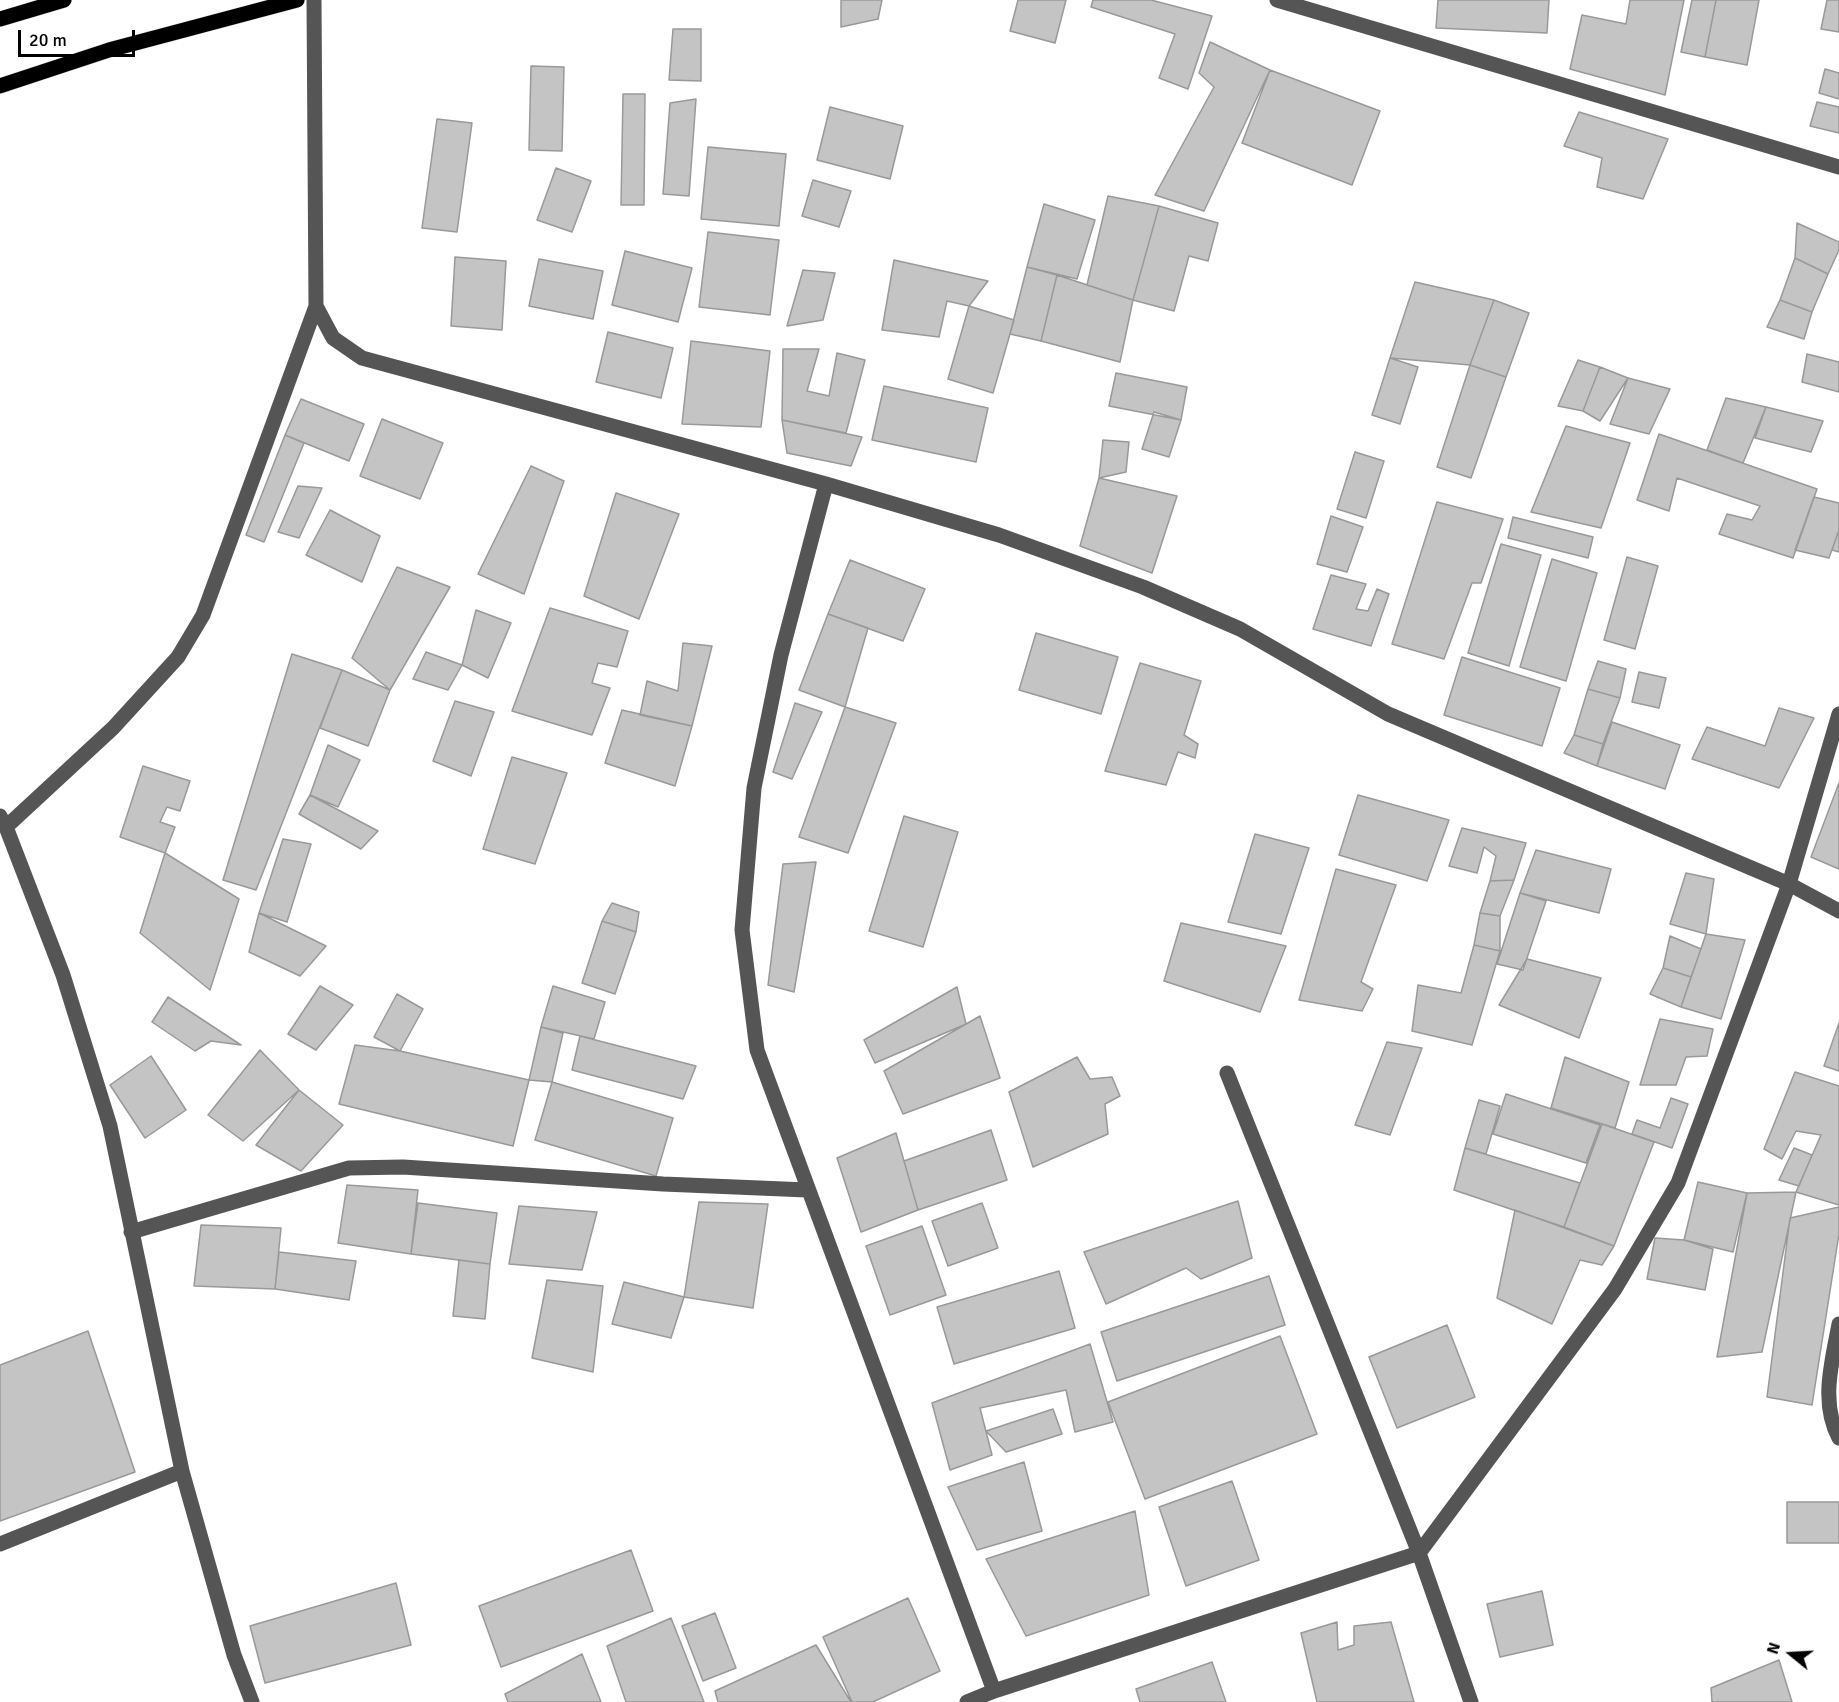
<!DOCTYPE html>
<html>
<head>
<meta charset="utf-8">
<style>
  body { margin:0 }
  #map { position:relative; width:1839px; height:1702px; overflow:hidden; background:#fff; font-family:Signika,sans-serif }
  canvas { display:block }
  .north { position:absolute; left:1761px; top:1624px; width:60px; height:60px; -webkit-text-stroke:4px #fff; paint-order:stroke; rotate:288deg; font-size:16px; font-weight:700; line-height:24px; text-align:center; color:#000 }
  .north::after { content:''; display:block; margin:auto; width:21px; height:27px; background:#000; clip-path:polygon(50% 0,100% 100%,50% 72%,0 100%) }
  .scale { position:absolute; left:18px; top:30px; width:117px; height:27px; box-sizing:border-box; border:3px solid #000; border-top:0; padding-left:8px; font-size:18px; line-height:21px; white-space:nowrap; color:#000; -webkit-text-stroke:4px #fff; paint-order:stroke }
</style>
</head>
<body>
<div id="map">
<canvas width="1839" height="1702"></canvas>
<div class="north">N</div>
<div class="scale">20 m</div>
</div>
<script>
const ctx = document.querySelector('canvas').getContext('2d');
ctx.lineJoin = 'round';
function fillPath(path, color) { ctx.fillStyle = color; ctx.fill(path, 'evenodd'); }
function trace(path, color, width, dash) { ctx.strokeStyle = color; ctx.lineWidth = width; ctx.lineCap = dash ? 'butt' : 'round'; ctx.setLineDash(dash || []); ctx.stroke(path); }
const building = new Path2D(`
  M841,0H882L878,19L841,27Z
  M1018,0H1066L1055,43L1010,31Z
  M1093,0H1151L1212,16L1188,89L1159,78L1175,34L1091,7Z
  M1438,0H1549L1547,33L1436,28Z
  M1630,0H1684L1665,95L1570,69L1582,15L1626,24Z
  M1692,0H1716L1705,57L1681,52Z
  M1716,0H1759L1747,65L1705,57Z
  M1827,0H1839V32L1821,29Z
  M673,29H701V81L669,80Z
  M1210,42L1270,70L1204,211L1155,195L1214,87L1199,73Z
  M531,66L564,67L562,151L529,150Z
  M1825,69L1839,73V99L1819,93Z
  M1270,70L1380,111L1352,185L1242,143Z
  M623,94H645L644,205H621Z
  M696,99L689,196L663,194L670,103Z
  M1817,102L1839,107V133L1810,126Z
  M830,107L903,126L890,179L817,160Z
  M1579,112L1668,139L1643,199L1597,187L1602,158L1564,146Z
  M437,119L472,123L457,232L422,228Z
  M708,147L786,154L779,226L701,219Z
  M556,168L591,181L572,232L537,220Z
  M813,180L851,191L839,227L802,216Z
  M1108,196L1159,206L1133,300L1087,285Z
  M1044,204L1095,220L1077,279L1027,267Z
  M1159,206L1218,223L1208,261L1189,256L1174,311L1133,300Z
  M1797,223L1839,242V250L1828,274L1795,258Z
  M708,232L779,240L770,315L699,307Z
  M625,251L692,268L678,322L612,305Z
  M455,257L506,261L502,330L451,326Z
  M1795,258L1828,274L1812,312L1780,300Z
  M539,259L603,271L593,319L529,306Z
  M894,260L988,281L969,306L947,301L939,337L882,330Z
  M1027,267L1057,275L1041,341L1010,334Z
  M803,270L835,273L823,320L787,326Z
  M1057,275L1133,300L1120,362L1041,341Z
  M1415,282L1494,300L1470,365L1390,358Z
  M1494,300L1529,313L1506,377L1470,365Z
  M1780,300L1812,312L1804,339L1767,327Z
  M969,306L1014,320L993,393L948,379Z
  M608,332L673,348L661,398L596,382Z
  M691,341L770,351L761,427L682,424Z
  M783,349H819L807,391L829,396L837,353L865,360L846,433L782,420Z
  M1807,354L1839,362V392L1802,382Z
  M1390,358L1418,367L1400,424L1372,415Z
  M1578,360L1600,367L1583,411L1558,406Z
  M1470,365L1506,377L1471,478L1437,467Z
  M1600,367L1628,378L1600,421L1583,411Z
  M1116,373L1187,387L1181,420L1109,406Z
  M1628,378L1670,389L1649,434L1610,424Z
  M884,386L988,408L976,462L872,440Z
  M1726,398L1766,407L1743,463L1707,450Z
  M301,399L364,424L349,461L285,435Z
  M1766,407L1823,421L1811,452L1755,438Z
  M1154,412L1181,420L1169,457L1142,449Z
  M382,419L443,443L420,499L360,476Z
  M782,420L862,437L851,466L787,453Z
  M1566,426L1630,443L1601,528L1531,512Z
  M1659,434L1817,489L1793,558L1719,534L1727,514L1752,520L1760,506L1677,478L1669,511L1637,500Z
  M285,435L304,443L264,542L246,535Z
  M1103,440L1129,442L1126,472L1099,478Z
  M1355,452L1384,461L1366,518L1337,509Z
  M531,466L564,481L524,594L478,574Z
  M1099,478L1177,496L1152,573L1080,546Z
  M298,486L322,488L299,538L278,532Z
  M616,493L679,514L639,619L584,596Z
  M1814,497L1839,503V530L1829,558L1795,550Z
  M1437,502L1503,519L1481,583H1472L1444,659L1392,644Z
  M330,510L380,536L362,582L306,555Z
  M1331,516L1363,527L1347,572L1317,564Z
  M1513,517L1593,537L1588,558L1508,538Z
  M1839,530V552L1832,550Z
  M1501,544L1541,555L1509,666L1468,653Z
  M1627,557L1658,566L1635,649L1604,640Z
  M1552,559L1597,573L1566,681L1520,667Z
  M850,560L925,589L903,641L828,614Z
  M397,567L450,587L390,690L352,658Z
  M1331,575L1366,584L1356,609L1368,611L1377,589L1389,594L1371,646L1313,629Z
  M550,608L628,631L617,667L598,663L592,683L610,688L592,735L512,711Z
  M476,610L511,623L488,678L462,665Z
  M828,614L868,628L845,707L799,690Z
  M1036,633L1118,657L1101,714L1019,690Z
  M683,643L712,646L692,726L640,715L647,681L678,691Z
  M426,652L462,665L448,690L413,679Z
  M292,654L342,670L256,890L223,880Z
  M1462,657L1560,688L1542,746L1444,715Z
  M1598,661L1626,669L1620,698L1588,689Z
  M1140,663L1201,681L1184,735L1198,744L1195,758L1178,752L1166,785L1105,771Z
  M342,670L390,690L368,746L320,728Z
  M1639,672L1666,678L1659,708L1632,702Z
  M1588,689L1620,698L1603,744L1574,735Z
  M455,701L494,712L471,776L433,761Z
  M795,703L822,712L792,779L773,772Z
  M845,707L896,723L848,853L799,837Z
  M1779,708L1814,718L1779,788L1692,759L1707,727L1765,746Z
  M622,710L692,726L675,786L605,763Z
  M1612,722L1680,745L1665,789L1597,766Z
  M1574,735L1603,744L1597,766L1564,753Z
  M328,745L360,760L338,807L310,795Z
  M512,757L567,773L535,864L483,849Z
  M143,766L190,781L180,811L167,807L160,822L175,827L165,853L120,837Z
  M1839,783V869L1811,857Z
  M310,795L378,831L361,849L299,814Z
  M1358,795L1449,820L1427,881L1339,855Z
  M904,816L958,832L923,947L869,931Z
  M1462,828L1526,843L1514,880L1490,881L1496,856L1484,847L1477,873L1449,866Z
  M1255,834L1309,848L1281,934L1228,922Z
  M283,839L311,844L287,922L259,913Z
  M1536,850L1611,869L1599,913L1520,893Z
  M165,853L239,899L210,990L140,933Z
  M816,862L794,992L768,985L783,864Z
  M1336,869L1396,885L1361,982L1373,989L1362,1011L1299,1000Z
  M1686,873L1714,879L1706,934L1670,924Z
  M1514,880L1500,916L1480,913L1490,881Z
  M1520,893L1546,901L1523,970L1497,964Z
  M612,903L639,912L636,932L602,921Z
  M259,913L326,946L300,976L249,952Z
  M1480,913L1500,916V951L1474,945Z
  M602,921L636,932L615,994L582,983Z
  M1181,923L1286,946L1260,1012L1164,981Z
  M1706,934L1745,940L1721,1019L1681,1007Z
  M1670,936L1701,949L1691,977L1663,968Z
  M1474,945L1500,951L1472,1045L1412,1031L1418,985L1461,993Z
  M1527,959L1601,978L1579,1038L1499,1005Z
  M1663,968L1691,977L1681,1007L1650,994Z
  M320,986L353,1005L316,1050L288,1034Z
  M553,986L605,1002L594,1039L541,1027Z
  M957,987L966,1024L875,1063L864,1040Z
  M397,994L423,1009L400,1051L374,1037Z
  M168,997L241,1045L211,1041L195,1051L152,1022Z
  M980,1016L1000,1078L903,1114L884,1071Z
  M1660,1019L1713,1029L1707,1056L1686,1057L1676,1085H1640Z
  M1839,1023V1071L1824,1066Z
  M541,1027L563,1033L552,1082L529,1080Z
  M580,1036L696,1066L683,1099L572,1070Z
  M1387,1042L1422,1048L1390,1135L1355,1125Z
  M355,1045L400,1051L529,1080L513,1146L339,1104Z
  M260,1050L299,1090L243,1141L208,1115Z
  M151,1056L186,1110L145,1138L110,1085Z
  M1077,1057L1090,1079L1112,1077L1120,1096L1105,1104L1108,1134L1033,1167L1009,1092Z
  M1565,1057L1629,1082L1615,1128L1551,1108Z
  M1795,1072L1839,1086V1205L1796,1192L1821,1135L1796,1131L1782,1159L1764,1149Z
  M552,1082L673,1118L656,1176L535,1140Z
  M299,1090L343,1125L301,1171L256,1145Z
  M1506,1094L1600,1125L1586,1163L1493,1134Z
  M1671,1098L1688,1104L1672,1148L1632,1134L1637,1120L1660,1128Z
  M1479,1100L1500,1106L1486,1154L1465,1148Z
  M1602,1124L1654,1142L1614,1246L1564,1227Z
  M991,1130L1007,1180L918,1210L904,1161Z
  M896,1133L918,1210L861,1232L837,1158Z
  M1465,1148L1580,1183L1564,1227L1454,1190Z
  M1794,1148L1812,1155L1799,1186L1779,1180Z
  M1698,1182L1747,1193L1733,1252L1684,1240Z
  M347,1185L418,1190L411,1254L338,1243Z
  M1796,1192L1762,1352L1717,1357L1747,1193Z
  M1238,1201L1252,1258L1201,1279L1186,1268L1106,1304L1084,1252Z
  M699,1202L768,1204L753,1308L684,1297Z
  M418,1203L497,1213L490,1264L411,1254Z
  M982,1203L998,1248L948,1266L932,1221Z
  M519,1206L597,1212L582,1270L509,1264Z
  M1839,1207V1234L1812,1405L1767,1397L1790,1218Z
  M1515,1210L1614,1246L1602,1265L1580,1260L1552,1324L1497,1298Z
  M201,1225L281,1228L275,1289L194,1286Z
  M922,1226L946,1295L890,1315L866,1246Z
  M1655,1238L1684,1240L1713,1249L1705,1290L1647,1279Z
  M279,1252L356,1261L349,1300L275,1289Z
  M459,1260L490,1264L485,1319L453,1316Z
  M1059,1271L1075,1328L954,1364L937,1307Z
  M1269,1276L1285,1325L1117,1381L1101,1332Z
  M547,1280L603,1286L593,1372L532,1358Z
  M624,1282L684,1297L671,1338L612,1324Z
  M1447,1325L1475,1397L1397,1428L1369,1357Z
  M88,1331L135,1472L0,1521V1365Z
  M1280,1336L1317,1434L1145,1499L1108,1402Z
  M1090,1344L1113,1422L1075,1432L1066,1390L980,1408L992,1455L950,1470L932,1403Z
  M1053,1409L1062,1434L1006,1452L986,1431Z
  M1024,1462L1042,1531L977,1550L948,1487Z
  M1232,1481L1259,1560L1186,1586L1159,1507Z
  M1787,1502H1839V1543H1787Z
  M1135,1511L1149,1595L1026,1636L986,1559Z
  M631,1550L653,1611L501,1667L479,1606Z
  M396,1583L411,1645L265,1683L250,1626Z
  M1542,1591L1553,1645L1500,1657L1487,1604Z
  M908,1598L940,1671L873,1702H852L823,1637Z
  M715,1613L736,1668L703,1681L682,1626Z
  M671,1618L704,1702H626L607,1646Z
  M1337,1622L1338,1650L1354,1645V1626L1391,1622L1414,1702H1317L1301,1633Z
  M816,1645L851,1702H718L715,1691Z
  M582,1654L601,1702H508L505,1694Z
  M1779,1660L1792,1702H1712L1711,1688Z
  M1212,1662L1226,1702H1140L1136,1689Z`);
fillPath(building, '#c4c4c4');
trace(building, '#999', 1.5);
const major = new Path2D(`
  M0,19L64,0
  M0,86L109,50L297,0`);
trace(major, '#dbdbdb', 16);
trace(new Path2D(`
  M314,0L316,306L333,338L362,358L826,484L999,535L1143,587L1240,629L1388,714L1789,884L1839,911
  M1277,0L1839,167
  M826,484L781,655L754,788L742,930L757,1050L994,1691
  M0,816L6,827L63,975L110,1126L182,1471L234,1655L252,1702
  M6,827L113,728L178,657L203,615L316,306
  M1227,1073L1419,1553L1471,1702
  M131,1232L349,1168L403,1167L663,1184L807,1190
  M1839,1324C1832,1362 1820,1402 1839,1438
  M0,1544L182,1471
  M967,1702L994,1691L1419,1553L1615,1289L1678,1183L1789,884L1839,714`), '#555', 15);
trace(major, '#000', 15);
</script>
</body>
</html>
